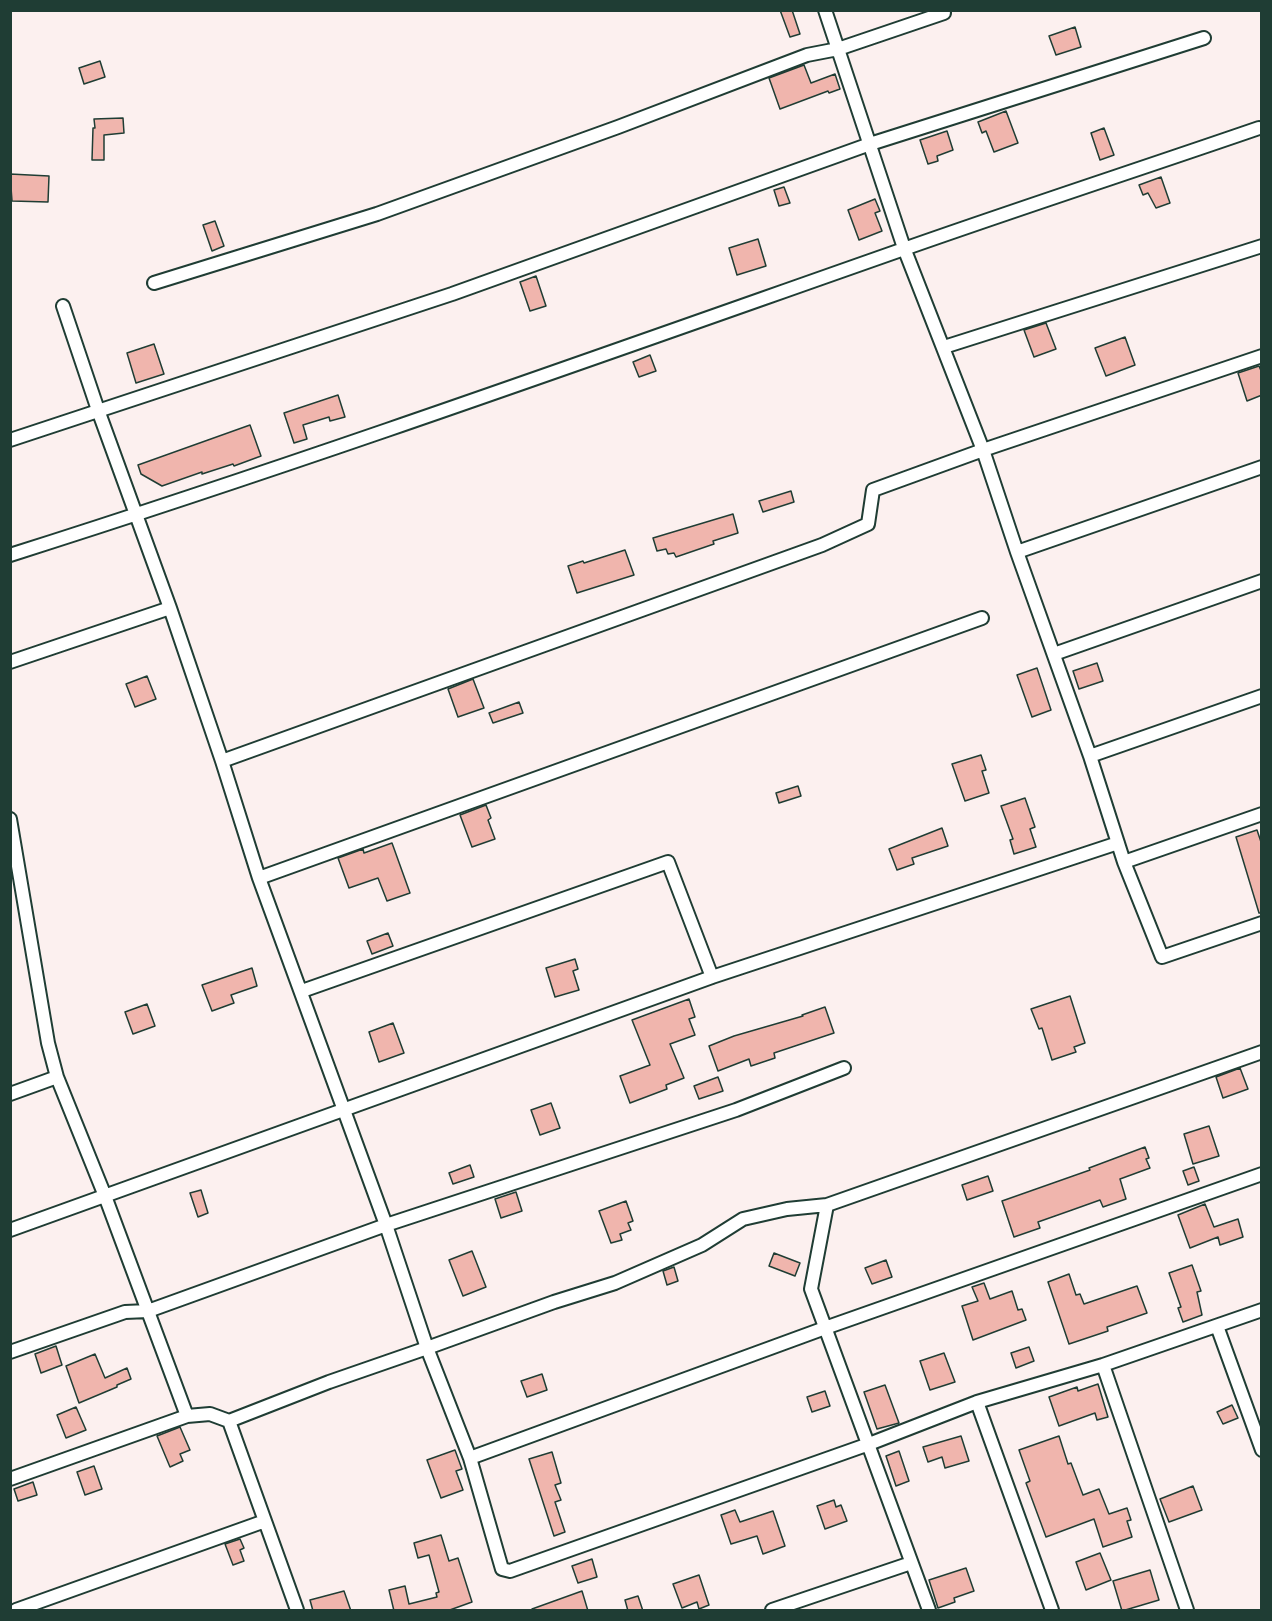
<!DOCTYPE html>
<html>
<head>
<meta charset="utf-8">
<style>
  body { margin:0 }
  #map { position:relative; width:1272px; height:1621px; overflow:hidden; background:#fcf0ef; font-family:Delius,sans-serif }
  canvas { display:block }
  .frame { position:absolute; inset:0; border:12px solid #1f3d34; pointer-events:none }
</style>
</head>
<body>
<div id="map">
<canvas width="1272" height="1621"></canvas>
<div class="frame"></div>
</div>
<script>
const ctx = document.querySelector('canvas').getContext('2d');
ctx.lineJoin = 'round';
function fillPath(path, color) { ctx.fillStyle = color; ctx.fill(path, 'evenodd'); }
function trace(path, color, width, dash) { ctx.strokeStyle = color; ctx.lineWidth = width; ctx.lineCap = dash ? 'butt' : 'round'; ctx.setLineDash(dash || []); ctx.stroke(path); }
const building = new Path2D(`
  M780,10H792L800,34L790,37Z
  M1075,27L1081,47L1056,55L1049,36Z
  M100,61L105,77L84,84L79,68Z
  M804,65L811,83L835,74L840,89L829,93L828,91L780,109L769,78Z
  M1006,111L1018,143L994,152L986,131L982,133L978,122Z
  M123,118L124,133L104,135V160H92L93,128H95L94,119Z
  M1104,128L1114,155L1100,160L1091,133Z
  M947,131L953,150L937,156L938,161L928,164L920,140Z
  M10,174L49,176L48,202L12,201Z
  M1161,177L1170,203L1156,208L1148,193L1143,195L1139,185Z
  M784,187L790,203L779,206L774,190Z
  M875,199L880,211L875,213L882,231L859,240L848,210Z
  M215,221L224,246L212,251L203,225Z
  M758,239L766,266L737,275L729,248Z
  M536,276L546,306L530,311L520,282Z
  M1046,323L1056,349L1034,357L1024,330Z
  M1125,337L1135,365L1106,376L1095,348Z
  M154,344L164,374L136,383L127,353Z
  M650,355L656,371L639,377L633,362Z
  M1259,366L1262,373V395L1247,401L1238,373Z
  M338,395L345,417L330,421L329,417L303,425L307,439L294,443L284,413Z
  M250,425L261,456L234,466L233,464L202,474V472L162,486L141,474L138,465Z
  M791,491L794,502L763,512L759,501Z
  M733,514L738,533L713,541L714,544L676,557L674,553L668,554L666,549L657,551L653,538Z
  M625,550L634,575L577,593L568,566L583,561L584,563Z
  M1097,663L1103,681L1079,689L1073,671Z
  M1037,668L1051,710L1032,717L1017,675Z
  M147,676L156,699L135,707L126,684Z
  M473,679L484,708L458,717L448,689Z
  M519,702L523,713L493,723L489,713Z
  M981,755L986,770L982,771L989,793L965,801L952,764Z
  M798,786L801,796L779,803L776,793Z
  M1025,798L1035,827L1030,829L1036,847L1014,854L1010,840L1013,839L1001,806Z
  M486,805L491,818L488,820L495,839L472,847L460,815Z
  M942,828L948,846L912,858L914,864L897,870L889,849Z
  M1257,830L1262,845V913H1259L1236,837Z
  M392,843L410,893L387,901L378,878L349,888L338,858L363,849L364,853Z
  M388,933L393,946L372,954L367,941Z
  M575,959L578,969L573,971L579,990L555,997L546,968Z
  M252,968L257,986L231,995L234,1003L212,1011L202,985Z
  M1070,996L1085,1043L1074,1047L1076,1052L1052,1060L1042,1028L1039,1029L1031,1009Z
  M689,999L695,1017L689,1019L695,1035L670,1044L684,1078L666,1085L667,1089L630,1103L620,1076L650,1065L632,1020Z
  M147,1004L155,1026L133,1034L125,1012Z
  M825,1007L834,1033L774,1053L775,1058L751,1066L749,1059L718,1071L709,1046L734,1036L803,1016L802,1015Z
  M393,1023L404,1053L379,1062L369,1032Z
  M1240,1068L1248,1089L1223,1098L1216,1077Z
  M718,1077L723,1091L699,1099L694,1086Z
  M551,1103L560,1128L540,1135L531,1110Z
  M1209,1126L1219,1156L1193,1164L1184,1134Z
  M1145,1147L1149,1158L1146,1159L1150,1168L1120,1179L1126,1199L1103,1207L1100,1200L1072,1210L1038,1222L1040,1228L1014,1237L1002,1201L1090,1170L1089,1168Z
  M470,1165L474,1177L453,1184L449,1173Z
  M1194,1167L1199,1181L1188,1185L1183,1171Z
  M988,1176L993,1191L967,1200L962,1185Z
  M201,1190L208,1213L198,1217L190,1193Z
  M516,1192L522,1211L501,1218L495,1199Z
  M626,1201L633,1221L628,1223L631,1230L620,1234L622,1240L611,1243L599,1211Z
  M1205,1204L1214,1227L1238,1219L1243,1237L1220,1245L1218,1237L1190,1248L1178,1215Z
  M472,1251L486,1287L463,1296L449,1260Z
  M774,1253L800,1263L795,1276L769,1266Z
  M886,1260L892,1277L872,1284L865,1268Z
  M1192,1265L1201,1291L1197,1292L1202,1315L1183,1322L1178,1308L1181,1307L1169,1273Z
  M674,1267L678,1281L667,1285L663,1271Z
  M1069,1274L1076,1295L1080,1294L1084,1304L1137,1286L1147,1313L1107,1327L1108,1331L1069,1344L1048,1282Z
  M984,1283L990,1299L1012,1291L1018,1310L1022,1309L1026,1320L973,1340L962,1306L978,1301L972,1287Z
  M56,1346L62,1365L41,1373L35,1354Z
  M1029,1347L1034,1361L1016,1368L1011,1353Z
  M944,1353L955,1382L930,1390L920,1361Z
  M95,1354L105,1378L127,1368L131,1379L117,1385V1387L79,1403L66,1366Z
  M542,1374L547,1390L527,1397L521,1381Z
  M1098,1384L1108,1417L1097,1420L1095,1413L1059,1426L1049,1397L1077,1387L1078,1391Z
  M885,1385L899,1423L877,1429L864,1392Z
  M825,1391L830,1406L812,1412L807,1397Z
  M1232,1405L1238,1418L1223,1424L1217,1412Z
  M76,1407L86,1430L66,1438L57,1415Z
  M180,1427L190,1450L180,1454L183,1461L170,1467L157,1436Z
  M961,1436L969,1461L945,1468L942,1457L928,1462L923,1447Z
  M1059,1436L1068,1464L1071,1463L1083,1495L1099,1489L1109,1514L1127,1508L1131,1520L1127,1521L1132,1537L1103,1547L1094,1519L1046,1537L1026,1483L1030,1481L1019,1450Z
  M455,1450L462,1469L456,1471L463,1490L441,1498L427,1460Z
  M899,1451L909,1481L896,1486L886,1456Z
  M552,1452L561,1483L555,1485L561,1500L555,1502L565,1532L554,1536L529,1459Z
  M94,1466L102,1489L85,1495L77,1472Z
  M33,1482L37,1495L18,1501L14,1489Z
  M1193,1486L1202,1510L1169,1522L1160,1499Z
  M834,1500L836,1507L841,1505L847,1521L825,1529L817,1506Z
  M735,1510L740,1522L773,1511L785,1546L763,1554L757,1536L731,1544L721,1515Z
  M441,1535L449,1561L458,1558L472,1602L447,1611H394L389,1590L405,1586L409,1604L437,1597L436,1593L439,1592L429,1555L418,1558L414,1543Z
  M240,1539L244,1548L240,1550L244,1561L233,1565L225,1544Z
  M1100,1553L1111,1580L1086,1590L1076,1562Z
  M592,1559L597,1577L578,1583L572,1566Z
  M966,1568L974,1591L954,1598L955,1602L938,1608L929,1580Z
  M1150,1570L1159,1600L1122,1611L1113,1581Z
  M699,1575L709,1605L699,1609L697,1602L682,1608L673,1584Z
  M344,1591L351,1611H313L310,1600Z
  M582,1591L588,1611H532V1609Z
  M638,1596L643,1611H628L625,1600Z`);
fillPath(building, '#f0b5ad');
trace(building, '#1f3d34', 1.5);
const minor = new Path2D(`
  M825,10L904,248L983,450L1017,552L1090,756L1124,862L1162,957L1262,923
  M154,283L377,214L618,127L807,55L838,49L944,13
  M63,306L98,410L170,608L222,761L259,878L386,1225L427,1348L470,1458L502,1569L510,1571L869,1444L977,1402L1103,1365L1262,1310
  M944,347L1262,246
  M10,440L452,294L870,144L1204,38
  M1017,552L1262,467
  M10,555C310,460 605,354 901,250C1020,208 1140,169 1259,128
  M1054,654L1262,581
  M10,662L170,608
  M1090,756L1262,696
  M222,761L822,545L868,524L873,490L983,450L1262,356
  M10,819L48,1043L57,1077L105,1196L187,1416L210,1414L229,1421L297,1610
  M1124,862L1262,814
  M259,878L982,618
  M302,991L668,862L712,977
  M10,1094L57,1077
  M827,1205L811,1289L929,1610
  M10,1230L712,977L1118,843
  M1217,1326L1262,1450
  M10,1352L125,1312L148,1311L386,1225L736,1110L844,1068
  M1103,1365L1187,1610
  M977,1402L1052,1610
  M229,1421L329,1382L427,1348L554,1302L615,1283L702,1245L743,1219L787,1209L827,1205L1262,1052
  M470,1458L825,1328L1262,1174
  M10,1479L187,1416
  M16,1610L265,1521
  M772,1610L911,1563`);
trace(minor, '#1f3d34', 16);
trace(minor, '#fff', 12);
</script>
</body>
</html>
